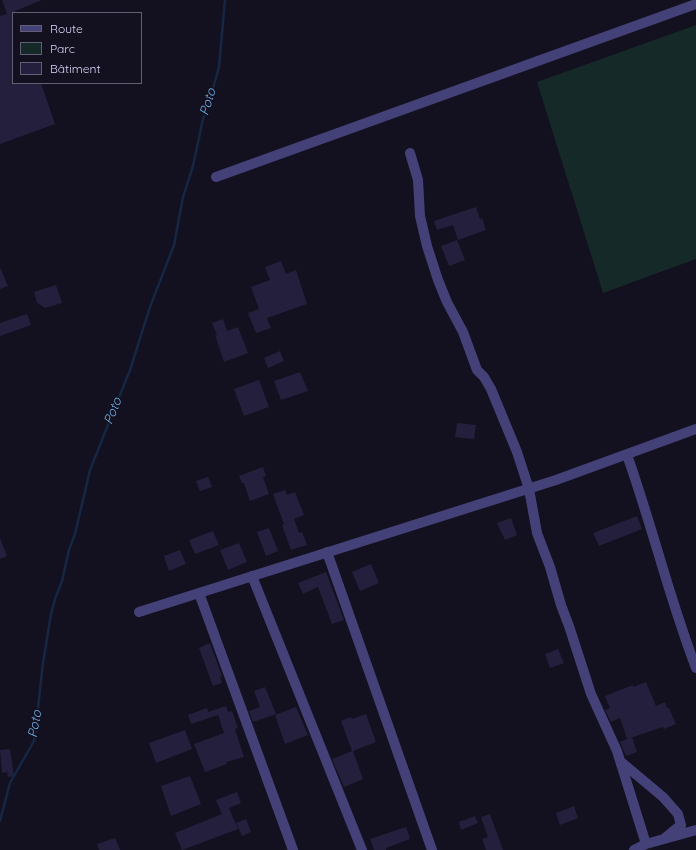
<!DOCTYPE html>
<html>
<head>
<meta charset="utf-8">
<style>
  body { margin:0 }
  #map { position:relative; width:696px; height:850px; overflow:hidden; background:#13101f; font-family:Quicksand,sans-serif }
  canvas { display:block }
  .legend { position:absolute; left:12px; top:12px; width:130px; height:72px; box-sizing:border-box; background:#13101f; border:1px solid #625e76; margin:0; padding:5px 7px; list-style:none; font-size:12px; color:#d9d4f9 }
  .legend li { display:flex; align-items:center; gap:8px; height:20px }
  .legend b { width:20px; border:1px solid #625e76 }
</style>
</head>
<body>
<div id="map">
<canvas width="696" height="850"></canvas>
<ul class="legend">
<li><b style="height:5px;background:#444178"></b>Route</li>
<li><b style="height:11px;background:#142928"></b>Parc</li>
<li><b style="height:11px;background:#251f3e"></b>Bâtiment</li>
</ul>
</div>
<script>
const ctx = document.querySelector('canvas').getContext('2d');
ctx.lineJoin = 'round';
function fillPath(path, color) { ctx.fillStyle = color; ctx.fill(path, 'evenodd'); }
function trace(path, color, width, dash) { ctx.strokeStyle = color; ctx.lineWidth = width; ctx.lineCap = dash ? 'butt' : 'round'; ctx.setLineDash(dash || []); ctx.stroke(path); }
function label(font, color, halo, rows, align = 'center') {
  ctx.font = font + ' Quicksand,sans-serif'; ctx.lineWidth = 3.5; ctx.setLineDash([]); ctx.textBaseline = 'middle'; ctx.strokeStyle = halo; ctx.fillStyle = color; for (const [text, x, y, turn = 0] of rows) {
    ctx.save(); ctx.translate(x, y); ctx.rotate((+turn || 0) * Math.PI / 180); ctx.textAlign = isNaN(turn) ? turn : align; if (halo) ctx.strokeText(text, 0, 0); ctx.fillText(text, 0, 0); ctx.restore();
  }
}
fillPath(new Path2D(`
  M696,25V259L603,293L537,82Z`), '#142928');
trace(new Path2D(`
  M0,821L10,783L34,741L36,726L43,663L51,614L55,599L62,581L69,550L75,534L90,470L130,370L150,307L174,245L183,197L193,166L203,119L209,103L219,67L225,0`), '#162743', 2.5);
fillPath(new Path2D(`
  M2,0H42L15,11L16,13H13V83H41L55,124L0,144V16L7,14Z
  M476,207L480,219L482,218L486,230L458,240L453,225L437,230L434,221Z
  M457,240L465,260L449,266L441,246Z
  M281,261L286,274L296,270L307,304L267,318L271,328L256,333L248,313L259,309L251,287L270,280L265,267Z
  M0,267L8,286L0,289Z
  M56,285L62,303L45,308L37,303L34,292Z
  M27,314L31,325L0,336V323Z
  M223,319L227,331L238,327L248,353L224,362L215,335H217L212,323Z
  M280,351L284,361L268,368L264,358Z
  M300,372L308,391L281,400L274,381Z
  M259,380L269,407L244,416L234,389Z
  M457,423L476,425L474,439L455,437Z
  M263,467L266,476L263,477L269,494L250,501L244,483H242L239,476Z
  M208,477L212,487L200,491L196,481Z
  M285,490L287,495L295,492L304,515L294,519L299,533L302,532L307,545L291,550L282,525L284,524L273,494Z
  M637,516L642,529L599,546L593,533Z
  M511,518L517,535L505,540L497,523Z
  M269,528L278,551L266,556L257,532Z
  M213,531L219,545L195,554L189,540Z
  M0,538L7,556L0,559Z
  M239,543L247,562L228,570L220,550Z
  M180,550L186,564L169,571L164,556Z
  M371,564L379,583L360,591L352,572Z
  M326,572L344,620L332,624L318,587L303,594L298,583Z
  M210,643L222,676L220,677L222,683L213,686L199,648Z
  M558,649L564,663L550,668L545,654Z
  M646,682L656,706L665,702L667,708H669L676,724L664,729L663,727L627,739L620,718L611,722L605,710L610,708L605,696L633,685V687Z
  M265,687L276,714L253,722L249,711L260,707L254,691Z
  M226,706L228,712L232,711L238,728L235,729L244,757L226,762L227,764L205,772L194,744L224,733L218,715L191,724L188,715L207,708L208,712Z
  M296,707L308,735L285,744L275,715Z
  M366,714L376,742L353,751L363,779L344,787L332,759L352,751L341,721L351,717L352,719Z
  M185,730L192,749L156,763L149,743Z
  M632,737L637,752L626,756L620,742Z
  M10,749L14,776L8,777L7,772L2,773L0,750Z
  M190,776L201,804L171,816L161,786Z
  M237,792L241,803L229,808L238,829L182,850L175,833L222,814L216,800Z
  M574,806L578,818L560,825L556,813Z
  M490,814L503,850H486L482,839L488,837L481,817Z
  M475,816L478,823L461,830L459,822Z
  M246,819L251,832L242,836L236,823Z
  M406,827L410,839L386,848V850H374L370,839Z
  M115,838L120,850H99L97,844Z`), '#251f3e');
trace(new Path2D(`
  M410,153L418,180L420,216L427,246L438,280L447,302L463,332L477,370L484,377L491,389L517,452L529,489L537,533L550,567L561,605L569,626L591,694L617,751L646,844
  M216,177L696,4
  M627,455C652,525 669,598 696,668
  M327,552L432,850
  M252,576L362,850
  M199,593L293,850
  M139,612L556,480L696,429
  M620,761L663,797L678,814L681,825L665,838
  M634,850L646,844L696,830`), '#444178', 10);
label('italic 13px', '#71b2eb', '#13101f', [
  ["Poto",208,102,-73],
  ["Poto",113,411,-68],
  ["Poto",35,724,-80]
]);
</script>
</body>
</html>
